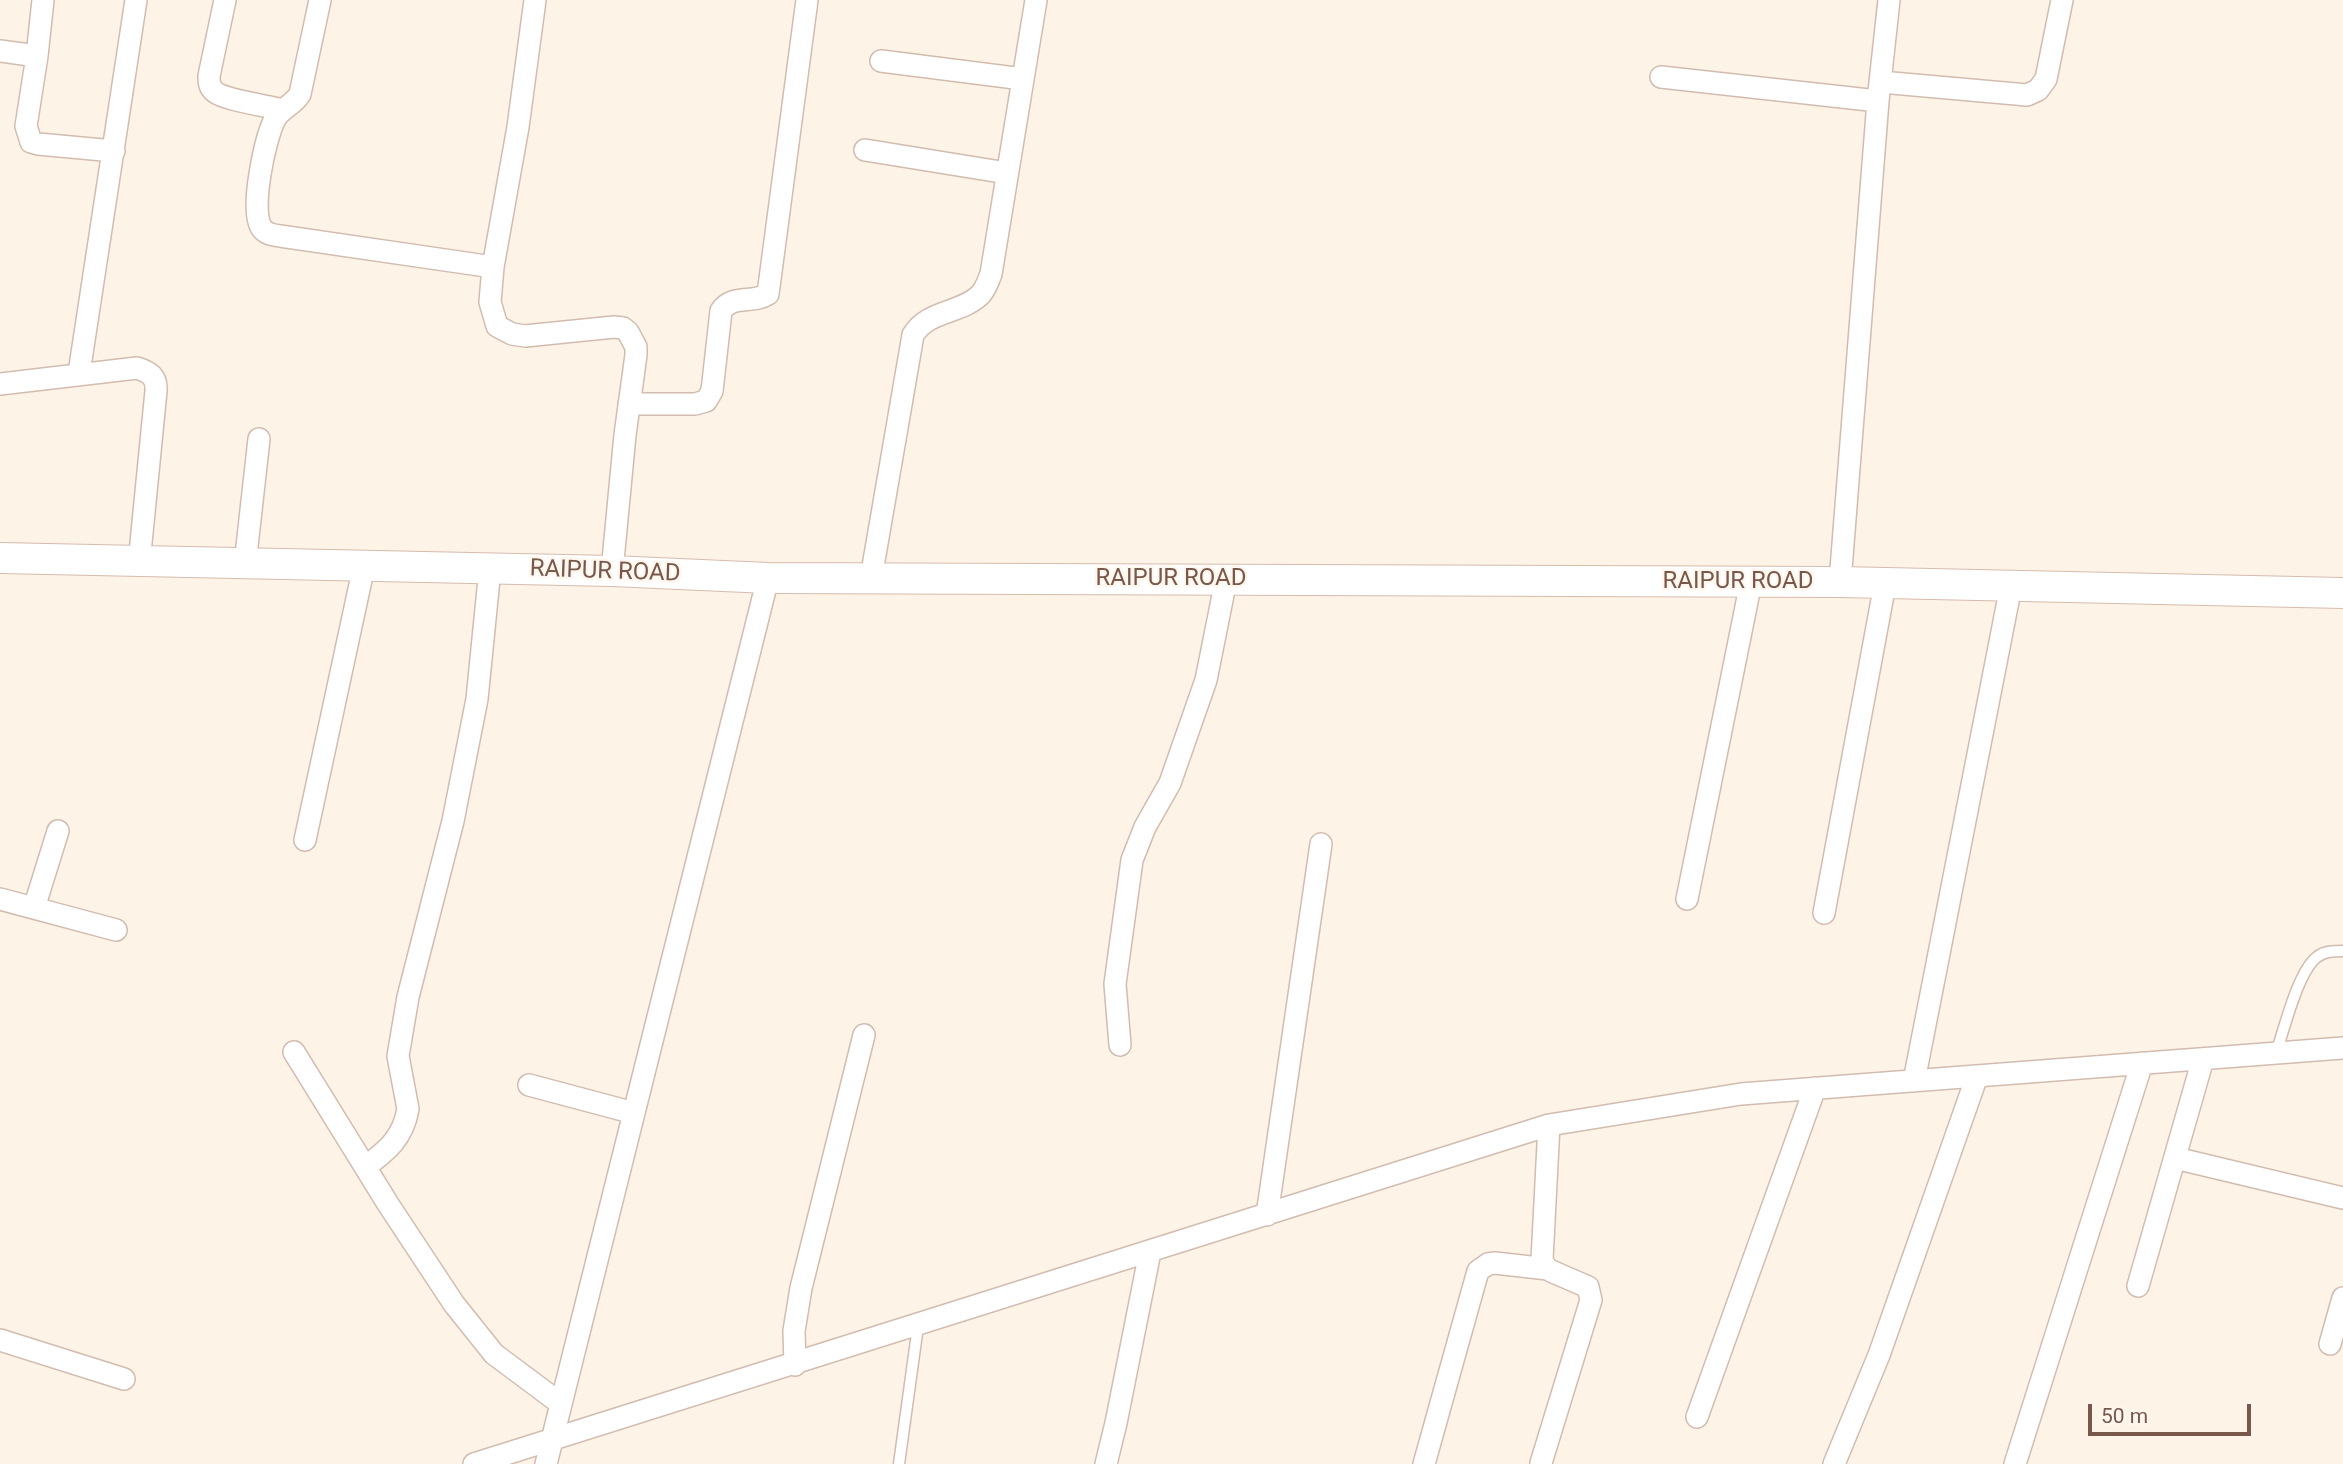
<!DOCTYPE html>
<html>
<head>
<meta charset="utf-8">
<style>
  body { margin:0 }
  #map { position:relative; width:2343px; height:1464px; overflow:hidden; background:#fdf3e7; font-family:Roboto,sans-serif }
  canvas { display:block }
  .scale { position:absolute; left:2088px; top:1404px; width:163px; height:32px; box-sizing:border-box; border:4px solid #78584b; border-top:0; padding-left:9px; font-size:21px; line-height:24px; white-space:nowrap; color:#78584b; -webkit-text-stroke:5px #fff7ee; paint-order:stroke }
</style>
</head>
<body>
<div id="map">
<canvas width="2343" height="1464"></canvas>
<div class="scale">50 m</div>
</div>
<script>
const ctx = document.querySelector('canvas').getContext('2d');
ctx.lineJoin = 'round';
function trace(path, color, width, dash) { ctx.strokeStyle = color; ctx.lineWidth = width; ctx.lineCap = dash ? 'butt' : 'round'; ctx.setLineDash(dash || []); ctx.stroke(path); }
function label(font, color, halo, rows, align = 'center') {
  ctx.font = font + ' Roboto,sans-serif'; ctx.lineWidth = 5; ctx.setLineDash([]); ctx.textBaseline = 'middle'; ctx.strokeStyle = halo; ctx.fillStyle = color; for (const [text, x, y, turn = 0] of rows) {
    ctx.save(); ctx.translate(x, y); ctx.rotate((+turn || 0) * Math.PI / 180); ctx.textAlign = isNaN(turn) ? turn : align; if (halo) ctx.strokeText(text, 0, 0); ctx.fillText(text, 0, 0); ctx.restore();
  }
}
const lane = new Path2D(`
  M2276,1053C2284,1030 2298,971 2317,957C2324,951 2334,951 2343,951
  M899,1464L918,1326`);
const street = new Path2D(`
  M43,0L37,56L26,126L31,142L38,144L114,151
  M225,0L209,76C209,82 209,87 215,92C225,100 268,106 283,110
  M320,0L300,94C294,105 279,109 274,121C265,140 250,208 261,227C265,234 273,235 280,236L493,267
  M535,0L518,127L493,267L490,302L497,326L512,334L525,336L614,327L623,328L628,332L636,347V355L625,435L612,571
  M0,51L37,56
  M881,61L1023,79
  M1661,77L1878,101
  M1881,82L2027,95L2038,90L2046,79L2062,0
  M865,150L1007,173
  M79,373L136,0
  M0,384L137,368C150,372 157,377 156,391L139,563
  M629,404H695L706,401L712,391L721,311C732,294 753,304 768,294L807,0
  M245,564L259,439
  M871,578L913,335C928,310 960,314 980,295C986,289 988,281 991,274L1036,0
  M1840,582L1878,101L1889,0
  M305,840L364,566
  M0,899L116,930
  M1687,899L1751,582
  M34,908L58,831
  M1824,913L1885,584
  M1120,1045L1115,984L1132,860L1145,827L1170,783L1206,680L1226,580
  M294,1052L388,1204L454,1304L494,1354L561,1404
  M1914,1081L2011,586
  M529,1085L634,1113
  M2175,1158L2343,1198
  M365,1167C387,1151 403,1138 408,1109L398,1056L408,997L453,821L477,699L490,569
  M1267,1215L1321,844
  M2138,1286L2203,1059
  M0,1340L124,1379
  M2330,1344L2343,1298
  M795,1365L794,1331L801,1288L864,1035
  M1697,1417L1815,1088
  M1541,1463L1591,1300L1588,1287L1551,1271L1546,1268L1542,1260L1549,1125
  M474,1464L1549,1125L1741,1094L2343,1048
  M546,1464L768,578
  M1106,1464L1116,1423L1150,1252
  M1424,1464L1478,1271L1488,1264L1495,1263L1548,1269
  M1834,1464L1879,1355L1977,1076
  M2015,1464L2142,1063`);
const secondary = new Path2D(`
  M0,558L612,571L768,578L1840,582L2343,593`);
trace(lane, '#d2bcaf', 13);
trace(street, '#d2bcaf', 24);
trace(secondary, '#d5bcad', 32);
trace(lane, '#fff', 10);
trace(street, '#fff', 21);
trace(secondary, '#fff', 30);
label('24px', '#78584b', '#fff7ee', [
  ["RAIPUR ROAD",605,572,2],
  ["RAIPUR ROAD",1171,579],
  ["RAIPUR ROAD",1738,582]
]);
</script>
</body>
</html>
